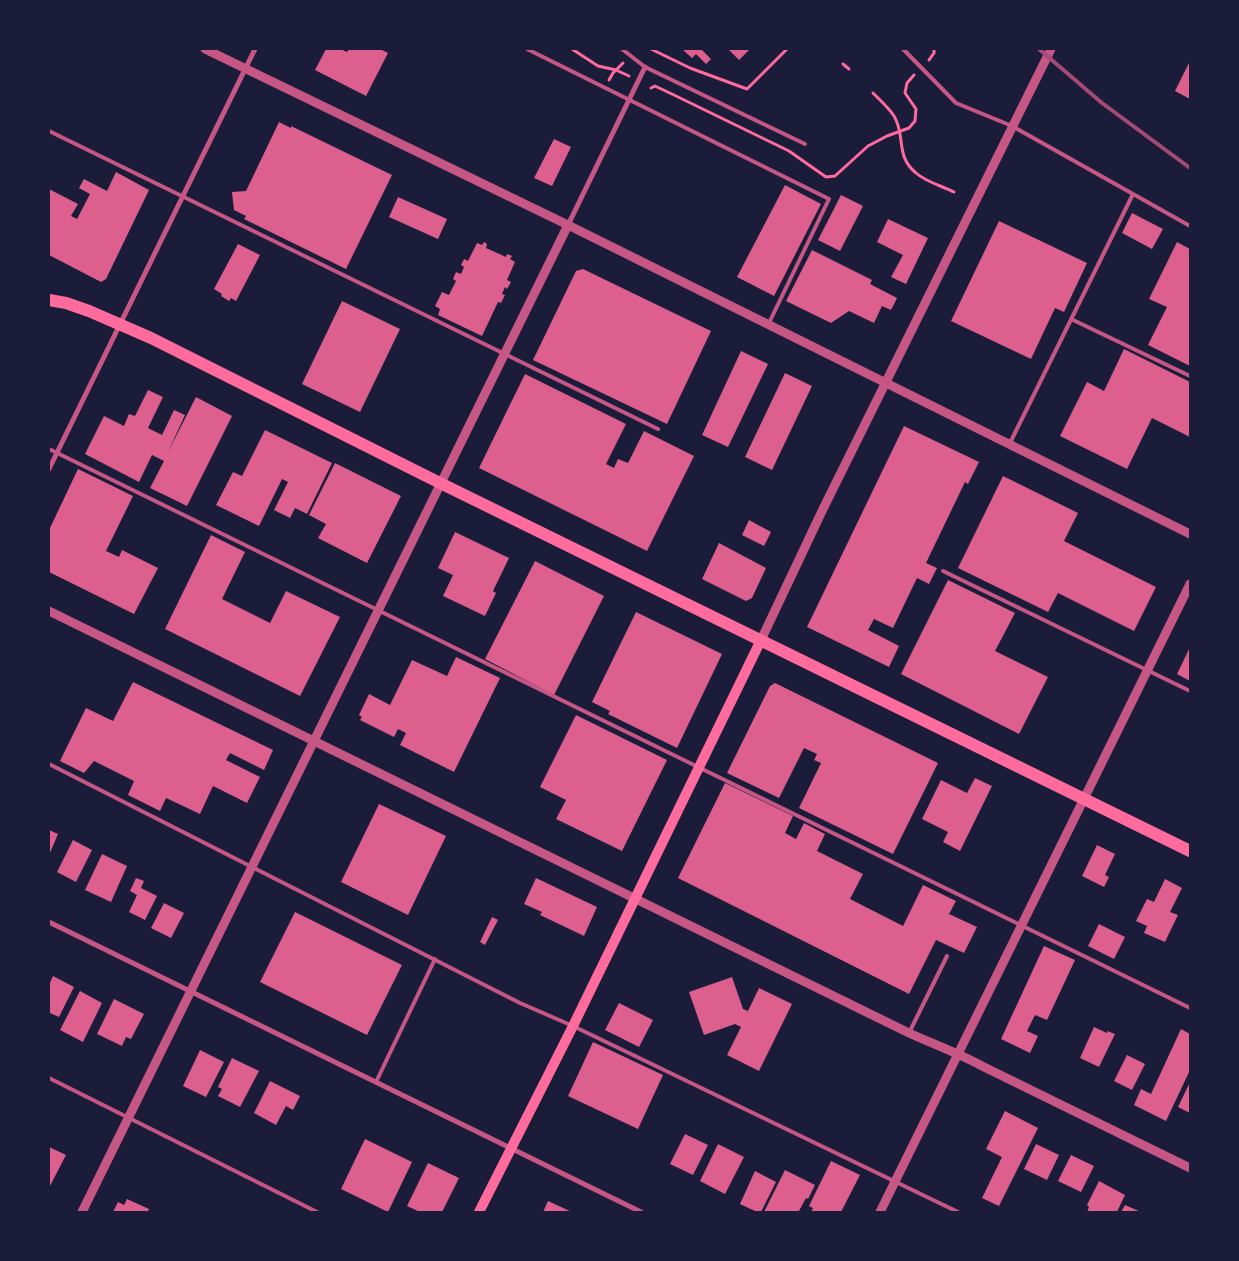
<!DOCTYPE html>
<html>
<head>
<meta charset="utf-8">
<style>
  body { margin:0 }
  #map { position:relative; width:1239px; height:1261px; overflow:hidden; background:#1b1b3a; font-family:Figtree,sans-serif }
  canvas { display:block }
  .frame { position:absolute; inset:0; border:50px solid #1b1b3a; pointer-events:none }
</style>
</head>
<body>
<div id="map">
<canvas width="1239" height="1261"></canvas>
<div class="frame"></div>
</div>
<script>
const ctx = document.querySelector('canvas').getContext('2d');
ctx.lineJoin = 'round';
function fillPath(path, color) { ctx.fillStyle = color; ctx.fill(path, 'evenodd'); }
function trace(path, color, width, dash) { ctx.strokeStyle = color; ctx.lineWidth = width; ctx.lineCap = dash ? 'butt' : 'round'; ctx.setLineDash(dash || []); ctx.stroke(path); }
fillPath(new Path2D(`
  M326,49H340L347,52L349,49H383L382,50L388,53L366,96L315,70Z
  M682,49H701L711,59L706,64L696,54L692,58Z
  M728,49H750L739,60Z
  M1190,61V99L1175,91Z
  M279,122L291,128V126L392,175L346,269L244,219L246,216L234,210L232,192L246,191Z
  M554,139L571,147L552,186L534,178Z
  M116,172L149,190L106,279L101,282L49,255V189L78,204L71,216L77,219L90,194L79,188L84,179L107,191Z
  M785,185L821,204L774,296L737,277Z
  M841,195L863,206L840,251L818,240Z
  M398,197L447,219L438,239L389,217Z
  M1132,213L1163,229L1152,249L1122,233Z
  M888,219L928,238L906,284L891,277L903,255L877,242Z
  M999,221L1087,263L1064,312L1055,308L1031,359L951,321Z
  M484,242L487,244L486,248L506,257L507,254L512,256L510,259L515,262L507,280L511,282L507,289L505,287L502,294L505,295L501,303L498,302L482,336L438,315L440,309L435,306L442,292L449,295L456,281L453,279L456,272L461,274L464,267L461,265L464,259L468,261L477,243L482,245Z
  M1177,242L1190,249V366L1148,345L1167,307L1149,299Z
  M238,244L260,255L236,301L231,298L229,301L221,296L222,294L214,289Z
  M812,250L872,280L870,284L897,298L891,310L882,306L874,323L849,311L831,323L786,301Z
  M583,269L711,331L667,424L533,360L576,271Z
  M342,301L400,329L360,412L302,384Z
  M1124,349L1190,382V437L1152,418L1127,469L1060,436L1087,382L1104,391Z
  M741,351L768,364L728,447L702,435Z
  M785,373L812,386L772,470L745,457Z
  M525,374L626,424L606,464L614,468L618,459L628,463L644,431L694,456L647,551L479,468Z
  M148,390L163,397L148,428L162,435L174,410L185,415L168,452L196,397L232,416L187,506L150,488L164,461L152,455L139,482L85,454L104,416L124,426L129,414L135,416Z
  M904,426L979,462L968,484L965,482L926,563L937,568L929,584L917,578L893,628L874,619L868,630L899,646L889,667L807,627Z
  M265,430L332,463L307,514L295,508L290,518L274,510L288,482L282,479L259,526L216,505L233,472L242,476Z
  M335,463L401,496L367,563L318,538L326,524L309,515Z
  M78,469L133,496L106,551L119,557L122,550L158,568L134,614L49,572V530Z
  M1003,476L1078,513L1064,541L1156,587L1134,631L1058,593L1048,612L958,568Z
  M749,520L771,532L764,546L742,535Z
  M455,532L509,558L493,591L496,593L485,616L443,596L453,575L438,568Z
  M211,535L245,552L222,599L270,623L286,591L340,617L300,696L165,629Z
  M719,543L766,568L752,598L746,601L702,579Z
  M535,561L604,596L554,695L485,659Z
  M948,580L1015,613L995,651L1048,677L1019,734L901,674Z
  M636,612L722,654L677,748L608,714L610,711L592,702Z
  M1190,647V681L1177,674Z
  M456,657L500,678L454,772L400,745L406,733L398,729L394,737L360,720L362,717L359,715L369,694L390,705L412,660L447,676Z
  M133,682L273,750L264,770L230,753L226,760L260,777L247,803L213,786L200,814L166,798L160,811L128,795L134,781L94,761L84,773L60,761L86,708L113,721Z
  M775,683L938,763L893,854L799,808L821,763L814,760L817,754L804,748L779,798L727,773L770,686Z
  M576,715L667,760L622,851L556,819L566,800L540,787Z
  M975,778L992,786L960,851L943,842L948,832L922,819L941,780L967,793Z
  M725,783L793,816L785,833L796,839L804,823L825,834L817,851L863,874L850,899L903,926L923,885L956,901L949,914L977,927L964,953L936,940L909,994L678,878Z
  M379,804L446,836L408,915L341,882Z
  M49,830L58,834L49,855Z
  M73,840L92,850L76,882L57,872Z
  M1097,845L1115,854L1105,875L1109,877L1104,887L1082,876Z
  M102,854L127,866L111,902L85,890Z
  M136,878L144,881L141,888L157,896L145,920L129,912L137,895L130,891Z
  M536,878L597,907L584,936L540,915L542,912L524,904Z
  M1165,879L1182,888L1170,912L1178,915L1165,942L1144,933L1147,926L1136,921L1147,899L1154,902Z
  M164,903L184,913L171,938L151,928Z
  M295,912L402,965L367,1035L260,982Z
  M492,917L498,920L485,945L480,942Z
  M1099,924L1125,937L1114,959L1088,946Z
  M1044,946L1075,960L1047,1020L1035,1015L1027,1031L1038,1036L1030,1053L1001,1039Z
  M53,976L74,987L59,1017L50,1013L49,1016V985Z
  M732,977L743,1009L748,1011L759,988L792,1004L759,1071L727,1055L741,1027L735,1024L704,1035L689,992Z
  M80,991L102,1003L83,1042L60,1030Z
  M114,999L144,1014L131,1039L126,1037L122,1046L97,1034Z
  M619,1003L653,1020L639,1047L605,1030Z
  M1094,1027L1107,1033V1031L1115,1034L1099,1067L1080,1058Z
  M1181,1029L1190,1034V1070L1166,1121L1134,1105L1141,1089L1151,1094Z
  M593,1042L663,1075L638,1129L568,1096Z
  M200,1050L224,1062L206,1097L183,1086Z
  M1127,1055L1145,1064L1132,1090L1114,1081Z
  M232,1058L259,1071L240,1107L218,1096L222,1089L218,1087Z
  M270,1081L300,1096L293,1110L286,1106L276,1125L254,1113Z
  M1190,1082V1113L1178,1107Z
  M1005,1111L1038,1128L999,1206L982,1198L1002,1157L986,1149Z
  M685,1134L708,1145L693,1175L670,1164Z
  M365,1139L412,1162L388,1212L341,1189Z
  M718,1144L744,1157L725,1194L700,1181Z
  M1036,1144L1059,1155L1047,1180L1024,1169Z
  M49,1147L66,1155L50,1186L49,1185Z
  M1071,1155L1094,1166L1081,1192L1058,1181Z
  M831,1161L860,1175L841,1212H811L813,1208L809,1206Z
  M428,1163L459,1178L442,1212H420L407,1206Z
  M785,1170L815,1185L808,1199L806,1198L799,1211L802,1212H764Z
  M755,1171L776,1182L761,1212H757L740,1204Z
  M1099,1181L1125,1195L1117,1212H1087L1089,1207L1087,1205Z
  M127,1199L149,1209L148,1212H113L118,1202L124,1205Z
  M548,1201L572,1212H543Z
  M1125,1205L1141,1212H1121Z`), '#dd5f8e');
trace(new Path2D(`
  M572,49L598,66L616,70L629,76
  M651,49L690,68L747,89L787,49
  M929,60L934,53V49
  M843,64L849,69
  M609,80L613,73L623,63
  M651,88L655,86L674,95L789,151L826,177L835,176L868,146L887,136L909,128L915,121L916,109L905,93L907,83L914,75
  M873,93C880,100 889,108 894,116C906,136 895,156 916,173C926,182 942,186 954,192`), '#ff6b9d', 3);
trace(new Path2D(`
  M527,49L829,199L768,325
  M622,49L645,67L805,144
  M903,49L956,103L1012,126L1190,226
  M49,131L658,429
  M1071,319L1190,376
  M1009,445L1133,194
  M49,449L1190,1008
  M943,571L1190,691
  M49,764L520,1003L573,1026L958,1212
  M909,1033L947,956
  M49,1078L317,1212
  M376,1082L435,959`), '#c65784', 4);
trace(new Path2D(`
  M568,225L645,67
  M49,469L255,49
  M49,922L641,1212`), '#c65784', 5);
trace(new Path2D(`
  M205,49L568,225L1190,534
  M49,611L909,1033C933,1044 958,1053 982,1066L1190,1168
  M761,640L823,509L1051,49
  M82,1212L568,225
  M880,1212L1190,584`), '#c65784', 9);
trace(new Path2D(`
  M479,1212L573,1026L761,640`), '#ff6b9d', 10);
trace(new Path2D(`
  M49,300L66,303L89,311L151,338L440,483L1190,851`), '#ff6b9d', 12);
trace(new Path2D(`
  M1039,49L1102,103L1190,168`), '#a44b75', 4);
</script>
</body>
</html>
